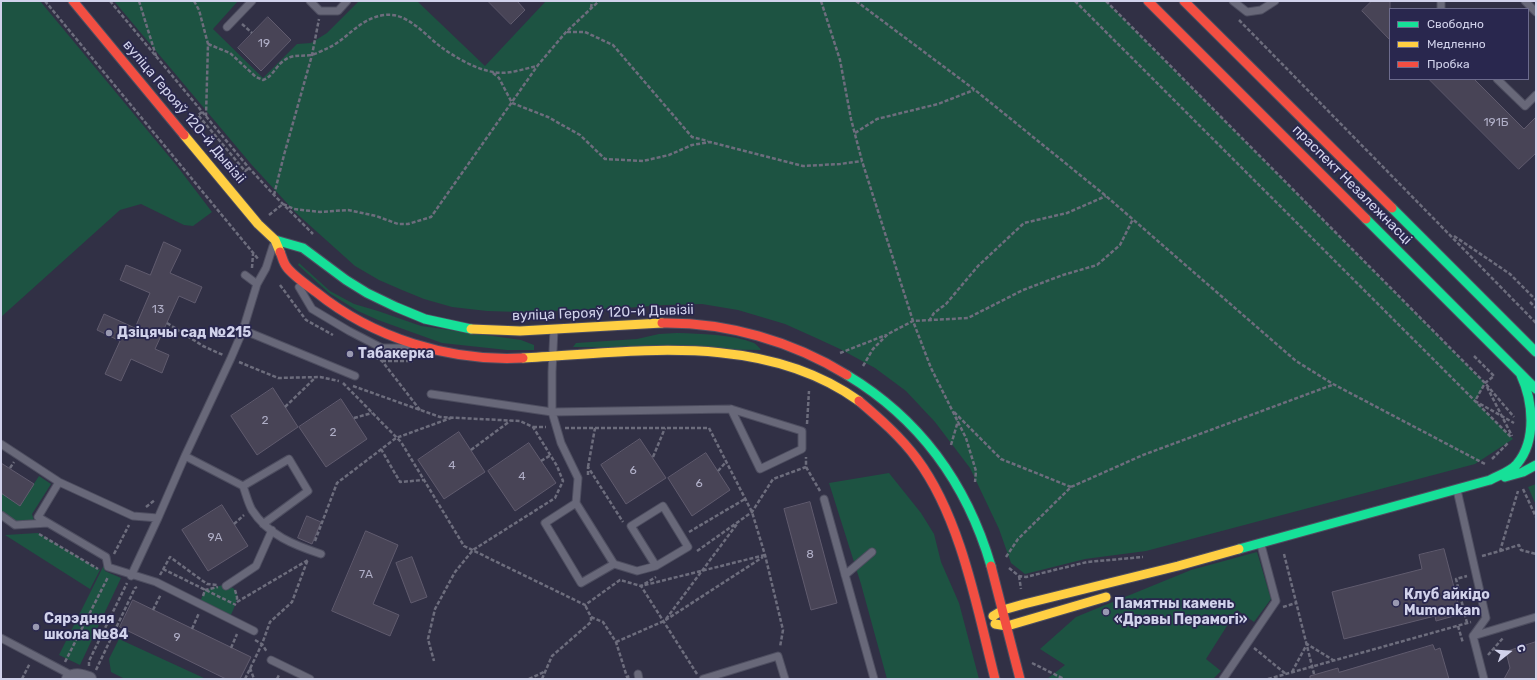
<!DOCTYPE html>
<html>
<head>
<meta charset="utf-8">
<style>
  body { margin:0 }
  #map { position:relative; width:1537px; height:680px; overflow:hidden; background:#313045; font-family:Rubik,sans-serif }
  canvas { display:block }
  .frame { position:absolute; inset:0; border:2px solid #d1d2eb; pointer-events:none }
  .legend { position:absolute; left:1389px; top:8px; width:140px; height:72px; box-sizing:border-box; background:#29274e; border:1px solid #6c6b8d; margin:0; padding:5px 7px; list-style:none; font-size:12px; color:#d1d2eb }
  .legend li { display:flex; align-items:center; gap:8px; height:20px }
  .legend b { width:20px; border:1px solid #6c6b8d }
  .north { position:absolute; left:1489px; top:632px; width:40px; height:40px; -webkit-text-stroke:3px #29274e; paint-order:stroke; rotate:73deg; font-size:11px; font-weight:700; line-height:16px; text-align:center; color:#d1d2eb }
  .north::after { content:''; display:block; margin:auto; width:14px; height:18px; background:#d1d2eb; clip-path:polygon(50% 0,100% 100%,50% 72%,0 100%) }
</style>
</head>
<body>
<div id="map">
<canvas width="1537" height="680"></canvas>
<div class="frame"></div>
<ul class="legend">
<li><b style="height:5px;background:#16e098"></b>Свободно</li>
<li><b style="height:5px;background:#ffcf43"></b>Медленно</li>
<li><b style="height:5px;background:#f24e42"></b>Пробка</li>
</ul>
<div class="north">С</div>
</div>
<script>
const ctx = document.querySelector('canvas').getContext('2d');
ctx.lineJoin = 'round';
function fillPath(path, color) { ctx.fillStyle = color; ctx.fill(path, 'evenodd'); }
function trace(path, color, width, dash) { ctx.strokeStyle = color; ctx.lineWidth = width; ctx.lineCap = dash ? 'butt' : 'round'; ctx.setLineDash(dash || []); ctx.stroke(path); }
function label(font, color, halo, rows, align = 'center') {
  ctx.font = font + ' Rubik,sans-serif'; ctx.lineWidth = 3.5; ctx.setLineDash([]); ctx.textBaseline = 'middle'; ctx.strokeStyle = halo; ctx.fillStyle = color; for (const [text, x, y, turn = 0] of rows) {
    ctx.save(); ctx.translate(x, y); ctx.rotate((+turn || 0) * Math.PI / 180); ctx.textAlign = isNaN(turn) ? turn : align; if (halo) ctx.strokeText(text, 0, 0); ctx.fillText(text, 0, 0); ctx.restore();
  }
}
fillPath(new Path2D(`
  M1,1H40L177,166L212,212L193,226L184,225L141,204L120,210L1,317Z
  M114,1H238L213,29L263,78L297,44L311,43L327,33L359,1H417L485,66L546,1H1106L1485,383L1475,401L1513,439L1475,464L1146,551L1085,559L1025,574L1011,563L999,529L970,468L935,422L906,391L875,368L840,349L814,337L785,324L738,310L702,304L664,305L625,308L520,312L487,311L452,307L424,299L402,290L379,280L355,266L296,213L251,164Z
  M299,263L330,291L354,304L378,311L421,326L521,340L534,345V350H507L442,343L378,320L358,311L329,293L298,265Z
  M677,333C702,334 731,334 754,343C757,345 759,347 761,350L573,347L576,343L637,339L659,334Z
  M889,473L921,513L934,534L941,562L959,603L979,679H887L861,584L829,483Z
  M39,476L51,484L32,514L35,524L15,525L1,515V493L20,505Z
  M1536,484V505L1528,487Z
  M38,533L100,570L90,589L5,535Z
  M1257,552L1271,599L1254,622L1237,610L1206,659L1221,671L1213,679H1047L1065,665L1040,649L1076,617L1191,570Z
  M104,565L105,571L121,578L80,665L59,655Z
  M223,585C246,587 235,606 229,619L199,604L205,590Z
  M119,639L206,679H125L111,672L109,659Z`), '#1d5342');
const building = new Path2D(`
  M488,1H517L525,10L511,24Z
  M1372,1H1390V40L1362,11Z
  M268,17L291,40L261,71L238,48Z
  M1429,79H1474L1524,129L1536,117V153L1519,169Z
  M164,242L181,250L170,273L202,287L195,303L179,296L155,349L169,355L162,373L131,359L121,381L105,374L120,341L97,330L104,314L135,328L150,293L120,280L126,265L150,275Z
  M273,388L298,427L257,455L231,416Z
  M341,399L367,439L326,467L299,427Z
  M459,432L485,472L444,499L418,460Z
  M640,439L666,478L626,504L601,465Z
  M529,443L556,483L515,511L488,471Z
  M706,453L730,490L692,516L668,478Z
  M1,463L34,484L20,506L1,493Z
  M810,502L837,603L811,610L784,509Z
  M222,505L248,546L208,571L182,530Z
  M307,516L321,522L312,544L298,538Z
  M366,531L398,545L373,604L399,615L390,636L332,611Z
  M1444,549L1461,614L1436,621L1435,616L1344,639L1332,592L1422,569L1419,555Z
  M412,557L427,597L411,603L396,563Z
  M133,600L251,657L240,679H226L120,627Z
  M1536,642V679H1504L1510,668L1506,652Z
  M1433,645L1435,650L1440,648L1449,679H1310V676L1338,668L1339,672Z`);
fillPath(building, '#484456');
trace(building, '#605b6e', 1);
const lane = new Path2D(`
  M310,1L320,11H338L347,1
  M1233,1L1247,12L1261,10L1275,1
  M1441,1V9
  M1525,1L1536,12
  M227,27L252,1
  M1497,79L1525,106L1536,95
  M245,275L257,284
  M299,287L312,309L349,331L382,348H407
  M554,329L552,372V412L561,443L578,478L576,503L614,564L637,571L656,566L688,547L663,506L631,526L656,566
  M243,330L355,376
  M431,394L552,412L731,409L802,431V449L760,469L731,409
  M1,444L59,482L133,516L158,518
  M185,456L243,486C246,494 248,503 252,510C268,535 294,545 321,554
  M59,482L38,517L106,557L108,567L156,582L254,631
  M243,486L289,459L308,491L263,524
  M1457,490L1486,618L1473,636
  M824,499L874,679
  M576,503L545,523L581,583L614,564
  M1,515L15,525L48,523
  M845,575L872,552
  M131,576L158,518L185,456L231,358L243,330L257,284L266,268L273,246
  M226,586L256,566L272,530
  M1473,636L1536,617
  M1473,636L1484,679
  M1,638L73,676
  M271,660L310,679
  M638,674L639,679
  M703,679L778,656L785,679
  M1223,679L1276,601L1261,545`);
const street = new Path2D(`
  M69,679C76,674 82,677 89,679`);
const fast = new Path2D(`
  M1392,208L1536,352
  M1366,219L1536,389
  M275,240L303,248L346,280L367,293L396,307L425,319L471,329
  M847,375C920,419 967,484 991,566
  M1505,477L1523,472L1536,465
  M1490,480C1499,475 1510,472 1517,464C1537,440 1533,401 1521,375
  M1239,549L1490,480`);
const slow = new Path2D(`
  M184,135L258,224L275,240L280,252
  M471,329L520,331L662,323
  M523,358C635,352 762,331 859,401
  M993,616L1003,610L1024,604L1178,566L1239,549
  M995,624L1007,626L1106,597`);
const jam = new Path2D(`
  M73,1L184,135
  M1148,1L1366,219
  M1184,1L1392,208
  M280,252C282,256 283,262 286,266C291,274 308,286 316,292C373,338 450,362 523,358
  M662,323C726,322 792,341 847,375
  M859,401C879,418 901,437 917,459C961,518 977,608 995,679
  M991,566L1020,679`);
trace(lane, '#4e4e60', 9);
trace(street, '#4e4e60', 16);
trace(fast, '#4e4e60', 11);
trace(slow, '#4e4e60', 11);
trace(jam, '#4e4e60', 11);
trace(new Path2D(`
  M45,1L259,260
  M110,1L249,168L274,195L313,234
  M139,1L156,56
  M194,1L199,10L208,44L206,116
  M821,1L840,60L851,119L862,161L913,321L931,368L966,438L976,471L975,482
  M856,1L975,90L1106,196L1296,361L1333,384L1485,464
  M1075,1L1511,437
  M1106,1L1485,383L1514,417
  M591,8L592,1
  M1239,20L1536,323
  M242,24L252,33
  M567,32H585L613,45L692,137L708,141
  M208,44L230,53L256,77L263,80C272,77 275,68 282,62C293,53 299,57 311,55C316,54 323,50 328,48C348,39 359,18 385,15C407,12 425,35 441,47C455,57 475,69 493,72C508,75 523,69 537,66
  M493,73L499,78L512,103L548,117L580,135L605,159L643,161L669,155L692,145L710,142L803,166L840,164L862,161
  M202,112L198,115L245,171L249,168
  M855,133L877,119L938,104L974,90
  M274,195L284,155L312,55L319,19
  M269,215L283,204L294,209L320,212L348,210L376,216L398,224H408L431,217L538,65L566,32L599,1
  M1454,236L1510,274L1536,300
  M252,268L253,254
  M280,285L306,320L333,335
  M1530,302L1536,308
  M929,321L934,313L946,304L978,266L1024,223L1067,213L1106,196
  M167,323L203,346L223,355
  M840,353L886,335
  M1474,356L1494,376L1485,383L1475,401L1514,423
  M375,357L382,361L420,410
  M382,361H413
  M239,362L278,378L320,377L339,381
  M863,366L873,349L888,334L913,321L968,318L1023,290L1063,275L1097,265L1120,245L1133,219
  M343,383L401,442L464,546L585,605L620,580L641,586L656,577
  M353,386L440,417L520,421L533,427L557,466L563,481L555,498L473,550L455,572L435,609L428,639L434,661
  M1487,387L1512,436
  M285,407L316,377
  M954,412L1001,459L1071,487
  M354,418L372,413
  M807,424L809,391
  M533,427H546
  M565,428H709L752,512L765,555L783,630L780,647
  M951,445L958,421
  M381,449L400,482L423,480
  M471,450L510,421
  M653,457L665,428
  M1492,459L1508,443
  M541,461L551,455
  M588,467L595,428
  M806,467L820,491
  M10,468L14,462
  M718,471L726,462
  M588,475V467L623,522
  M1523,489L1536,517
  M146,507L155,500
  M234,524L244,515
  M689,532L745,499
  M39,534L98,569
  M315,541L337,483L396,438L451,418
  M697,551L752,512L773,479L806,467V457
  M1500,551L1519,545L1521,550L1536,554
  M114,554L129,525
  M1284,554L1314,674
  M1482,556L1500,551L1518,491
  M1006,557L1018,539L1071,487L1143,455L1332,385
  M1009,568L1019,576L1026,577L1087,562L1143,557
  M163,569L236,605
  M160,575L170,557L207,584L217,585
  M1019,576L1021,589
  M235,590L237,597V602
  M203,596L205,590L218,587
  M237,602L308,560
  M1283,607L1296,603
  M153,610L161,594
  M591,617L603,622L616,642L627,677L630,676
  M666,619L737,524
  M1467,623L1456,579L1467,576
  M1458,626L1463,643
  M192,629L199,613
  M255,640L262,644L267,652
  M616,642L664,621L763,557
  M231,648L237,634
  M1254,648L1286,674
  M1488,655L1503,638
  M65,662L108,577
  M1032,663L1064,679
  M89,666V661L127,583
  M250,668L254,679
  M96,670L135,588L137,587
  M1292,672L1307,644L1333,660
  M697,674L641,586L765,555
  M22,679L30,663
  M245,679L262,644L270,622L292,602L308,559
  M277,679L279,675
  M529,679L544,672
  M542,679L552,656L591,622V617L585,605
  M1268,679L1471,622`), '#6d6d7d', 2.5, [4, 2]);
trace(lane, '#686879', 7);
trace(street, '#686879', 14);
trace(fast, '#16e098', 9);
trace(slow, '#ffcf43', 9);
trace(jam, '#f24e42', 9);
for (const [x, y, r, color] of [
  [109,333,4,"#9999b1"],
  [350,354,4,"#9999b1"],
  [1396,603,4,"#9999b1"],
  [1106,612,4,"#9999b1"],
  [36,627,4,"#9999b1"]
]) { const dot = new Path2D(); dot.arc(x, y, r, 0, 2 * Math.PI); ctx.fillStyle = color; ctx.fill(dot); trace(dot, '#29274e', 1.5); }
label('12px', '#afaec6', null, [
  ["19",264,44],
  ["191Б",1496,123],
  ["13",158,310],
  ["2",265,421],
  ["2",333,433],
  ["4",452,466],
  ["6",633,471],
  ["4",522,477],
  ["6",699,484],
  ["9А",215,538],
  ["8",810,555],
  ["7А",366,575],
  ["9",177,638]
]);
label('14px', '#d1d2eb', '#29274e', [
  ["вуліца Герояў 120-й Дывізіі",184,112,50],
  ["праспект Незалежнасці",1352,185,45],
  ["вуліца Герояў 120-й Дывізіі",603,313,-2]
]);
label('bold 14px', '#d1d2eb', '#29274e', [
  ["Дзіцячы сад №215",117,333],
  ["Табакерка",358,354],
  ["Клуб айкідо",1404,595],
  ["Mumonkan",1404,611],
  ["Памятны камень",1114,604],
  ["«Дрэвы Перамогі»",1114,620],
  ["Сярэдняя",44,619],
  ["школа №84",44,635]
], 'left');
</script>
</body>
</html>
